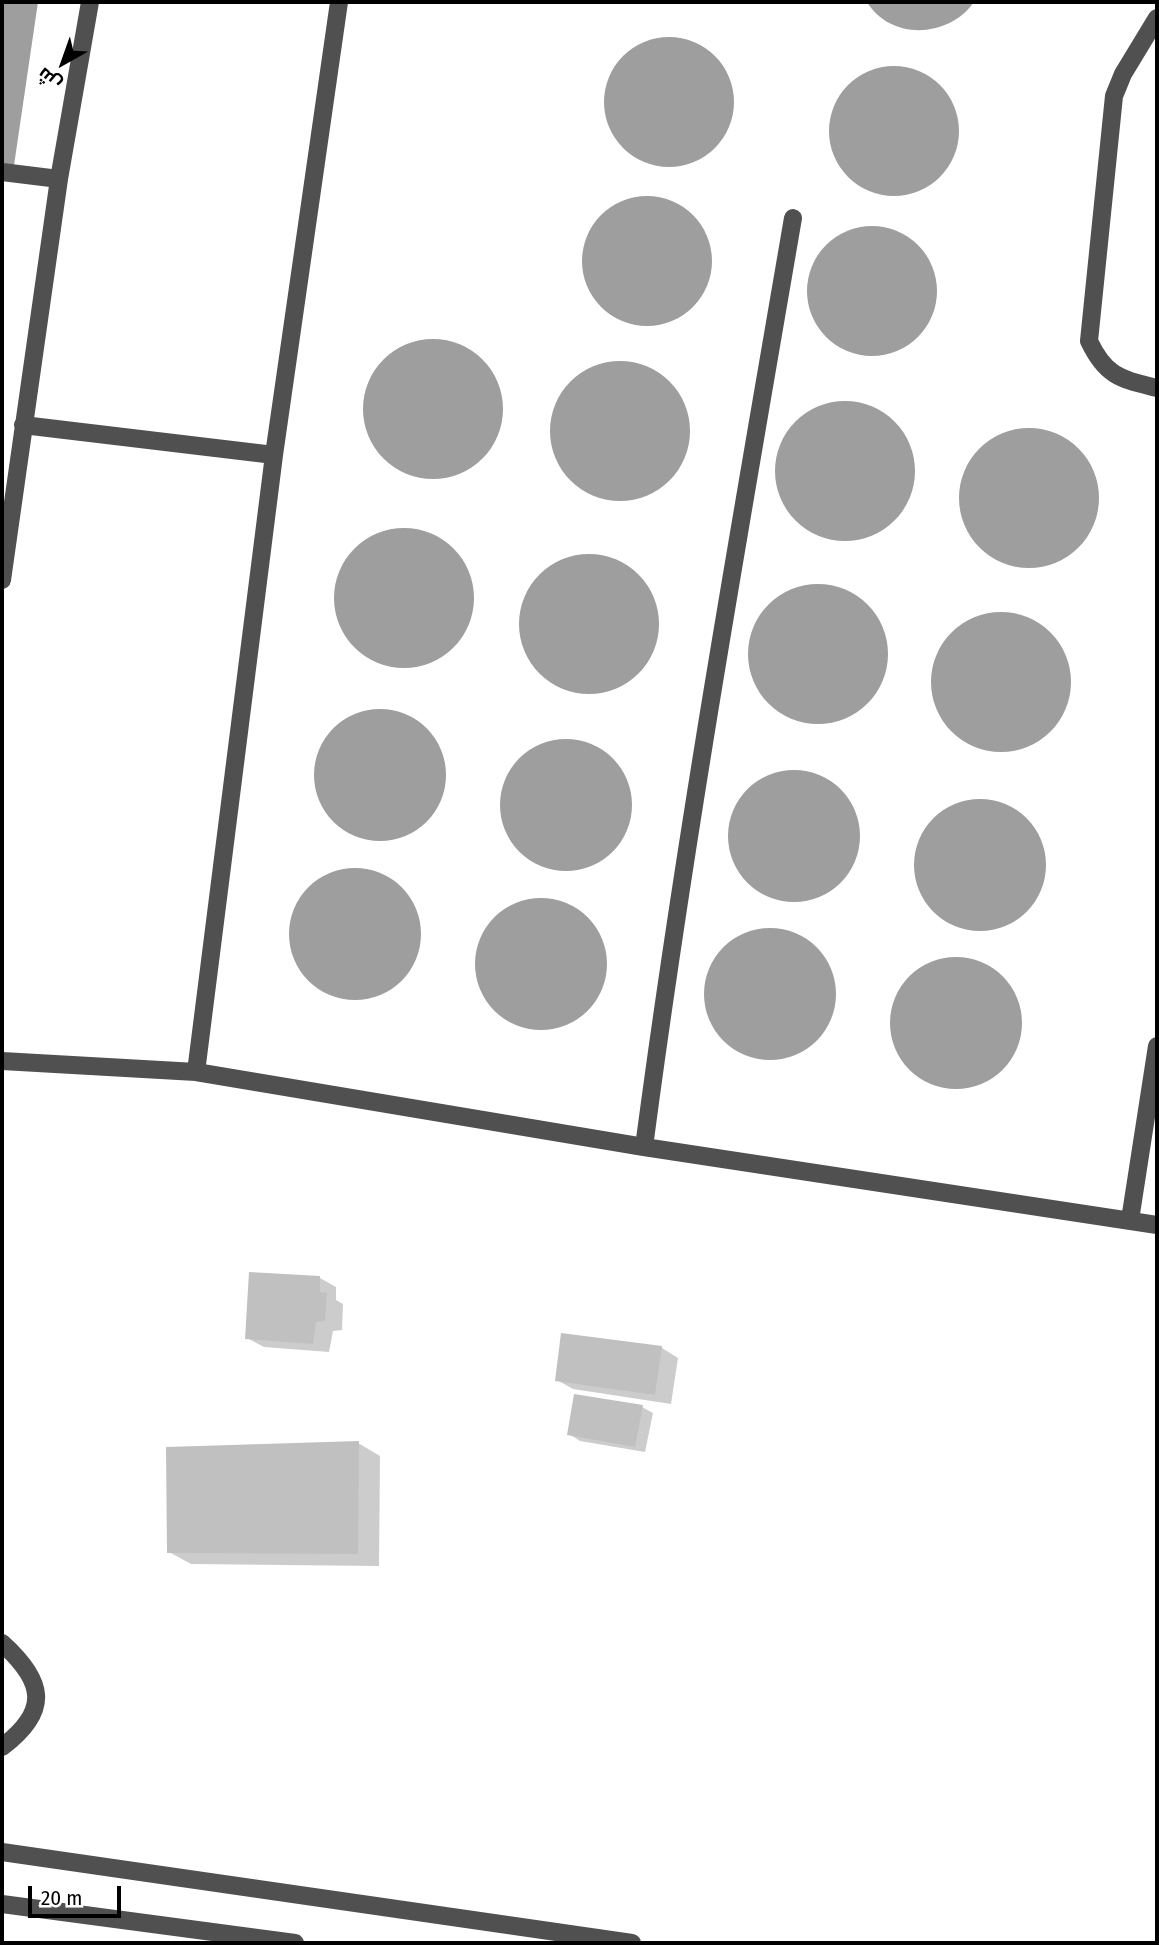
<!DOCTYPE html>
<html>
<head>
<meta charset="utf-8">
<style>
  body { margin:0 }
  #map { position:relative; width:1159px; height:1945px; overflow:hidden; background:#fff; font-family:"Fira Sans Condensed",Cairo,sans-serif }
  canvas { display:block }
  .frame { position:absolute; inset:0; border:4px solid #000; pointer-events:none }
  .north { position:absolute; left:28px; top:28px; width:70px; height:70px; -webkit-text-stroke:5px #fff; paint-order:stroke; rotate:220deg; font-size:19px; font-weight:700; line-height:28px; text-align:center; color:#000 }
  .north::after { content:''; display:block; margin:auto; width:24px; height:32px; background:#000; clip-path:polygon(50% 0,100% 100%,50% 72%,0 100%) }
  .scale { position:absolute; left:28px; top:1886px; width:93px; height:32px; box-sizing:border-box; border:4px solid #000; border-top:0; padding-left:9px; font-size:21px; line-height:24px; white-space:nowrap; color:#000; -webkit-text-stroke:5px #fff; paint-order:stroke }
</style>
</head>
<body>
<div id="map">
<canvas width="1159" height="1945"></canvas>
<div class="frame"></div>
<div class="north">ش</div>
<div class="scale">20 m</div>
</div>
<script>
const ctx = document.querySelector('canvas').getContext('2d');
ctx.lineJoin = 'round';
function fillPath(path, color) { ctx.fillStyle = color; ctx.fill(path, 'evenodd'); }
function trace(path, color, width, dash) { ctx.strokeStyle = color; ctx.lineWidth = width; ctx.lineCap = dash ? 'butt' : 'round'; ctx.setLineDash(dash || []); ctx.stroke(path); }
fillPath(new Path2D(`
  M2,2H38L12,179L2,178Z
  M867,2H974C949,38 891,41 867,2Z
  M604 102a65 65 0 1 1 130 0a65 65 0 1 1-130 0Z
  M829 131a65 65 0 1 1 130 0a65 65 0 1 1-130 0Z
  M582 261a65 65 0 1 1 130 0a65 65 0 1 1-130 0Z
  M807 291a65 65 0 1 1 130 0a65 65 0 1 1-130 0Z
  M363 409a70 70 0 1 1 140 0a70 70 0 1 1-140 0Z
  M550 431a70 70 0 1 1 140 0a70 70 0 1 1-140 0Z
  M775 471a70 70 0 1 1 140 0a70 70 0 1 1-140 0Z
  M959 498a70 70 0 1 1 140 0a70 70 0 1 1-140 0Z
  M334 598a70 70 0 1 1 140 0a70 70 0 1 1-140 0Z
  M519 624a70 70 0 1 1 140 0a70 70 0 1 1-140 0Z
  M748 654a70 70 0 1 1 140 0a70 70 0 1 1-140 0Z
  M931 682a70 70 0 1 1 140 0a70 70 0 1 1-140 0Z
  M314 775a66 66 0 1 1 132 0a66 66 0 1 1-132 0Z
  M500 805a66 66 0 1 1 132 0a66 66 0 1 1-132 0Z
  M728 836a66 66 0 1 1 132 0a66 66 0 1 1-132 0Z
  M914 865a66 66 0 1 1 132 0a66 66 0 1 1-132 0Z
  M289 934a66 66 0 1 1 132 0a66 66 0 1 1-132 0Z
  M475 964a66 66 0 1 1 132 0a66 66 0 1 1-132 0Z
  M704 994a66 66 0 1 1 132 0a66 66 0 1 1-132 0Z
  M890 1023a66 66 0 1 1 132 0a66 66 0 1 1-132 0Z`), '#9e9e9e');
fillPath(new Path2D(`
  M320,1278L336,1287V1300L343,1304L342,1330L333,1331L329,1352L264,1347L247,1338Z
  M662,1348L678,1358L671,1404L573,1389L557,1380Z
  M642,1407L653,1413L645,1452L580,1441L569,1434Z
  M358,1443L380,1456L379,1566L191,1564L169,1552Z`), '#0003');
fillPath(new Path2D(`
  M249,1272L320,1276V1292L327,1293L325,1321L316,1322L313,1344L245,1339Z
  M561,1333L662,1346L655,1395L555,1381Z
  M574,1394L643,1405L635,1447L567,1435Z
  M359,1441L358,1554L167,1553L166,1447Z`), '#c0c0c0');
trace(new Path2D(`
  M1157,18L1123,74L1114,96L1089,341C1106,377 1121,379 1157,388
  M2,172L59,179
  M23,425L274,455
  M2,580L59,179L90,2
  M2,1061L196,1072L644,1147L1157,1225
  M196,1072L274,455L339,2
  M644,1147C685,836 740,527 793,218
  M1130,1220L1157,1046
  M2,1643C44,1681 51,1710 2,1747
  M2,1852L632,1943
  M2,1904L295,1943`), '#505050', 18);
</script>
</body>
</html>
